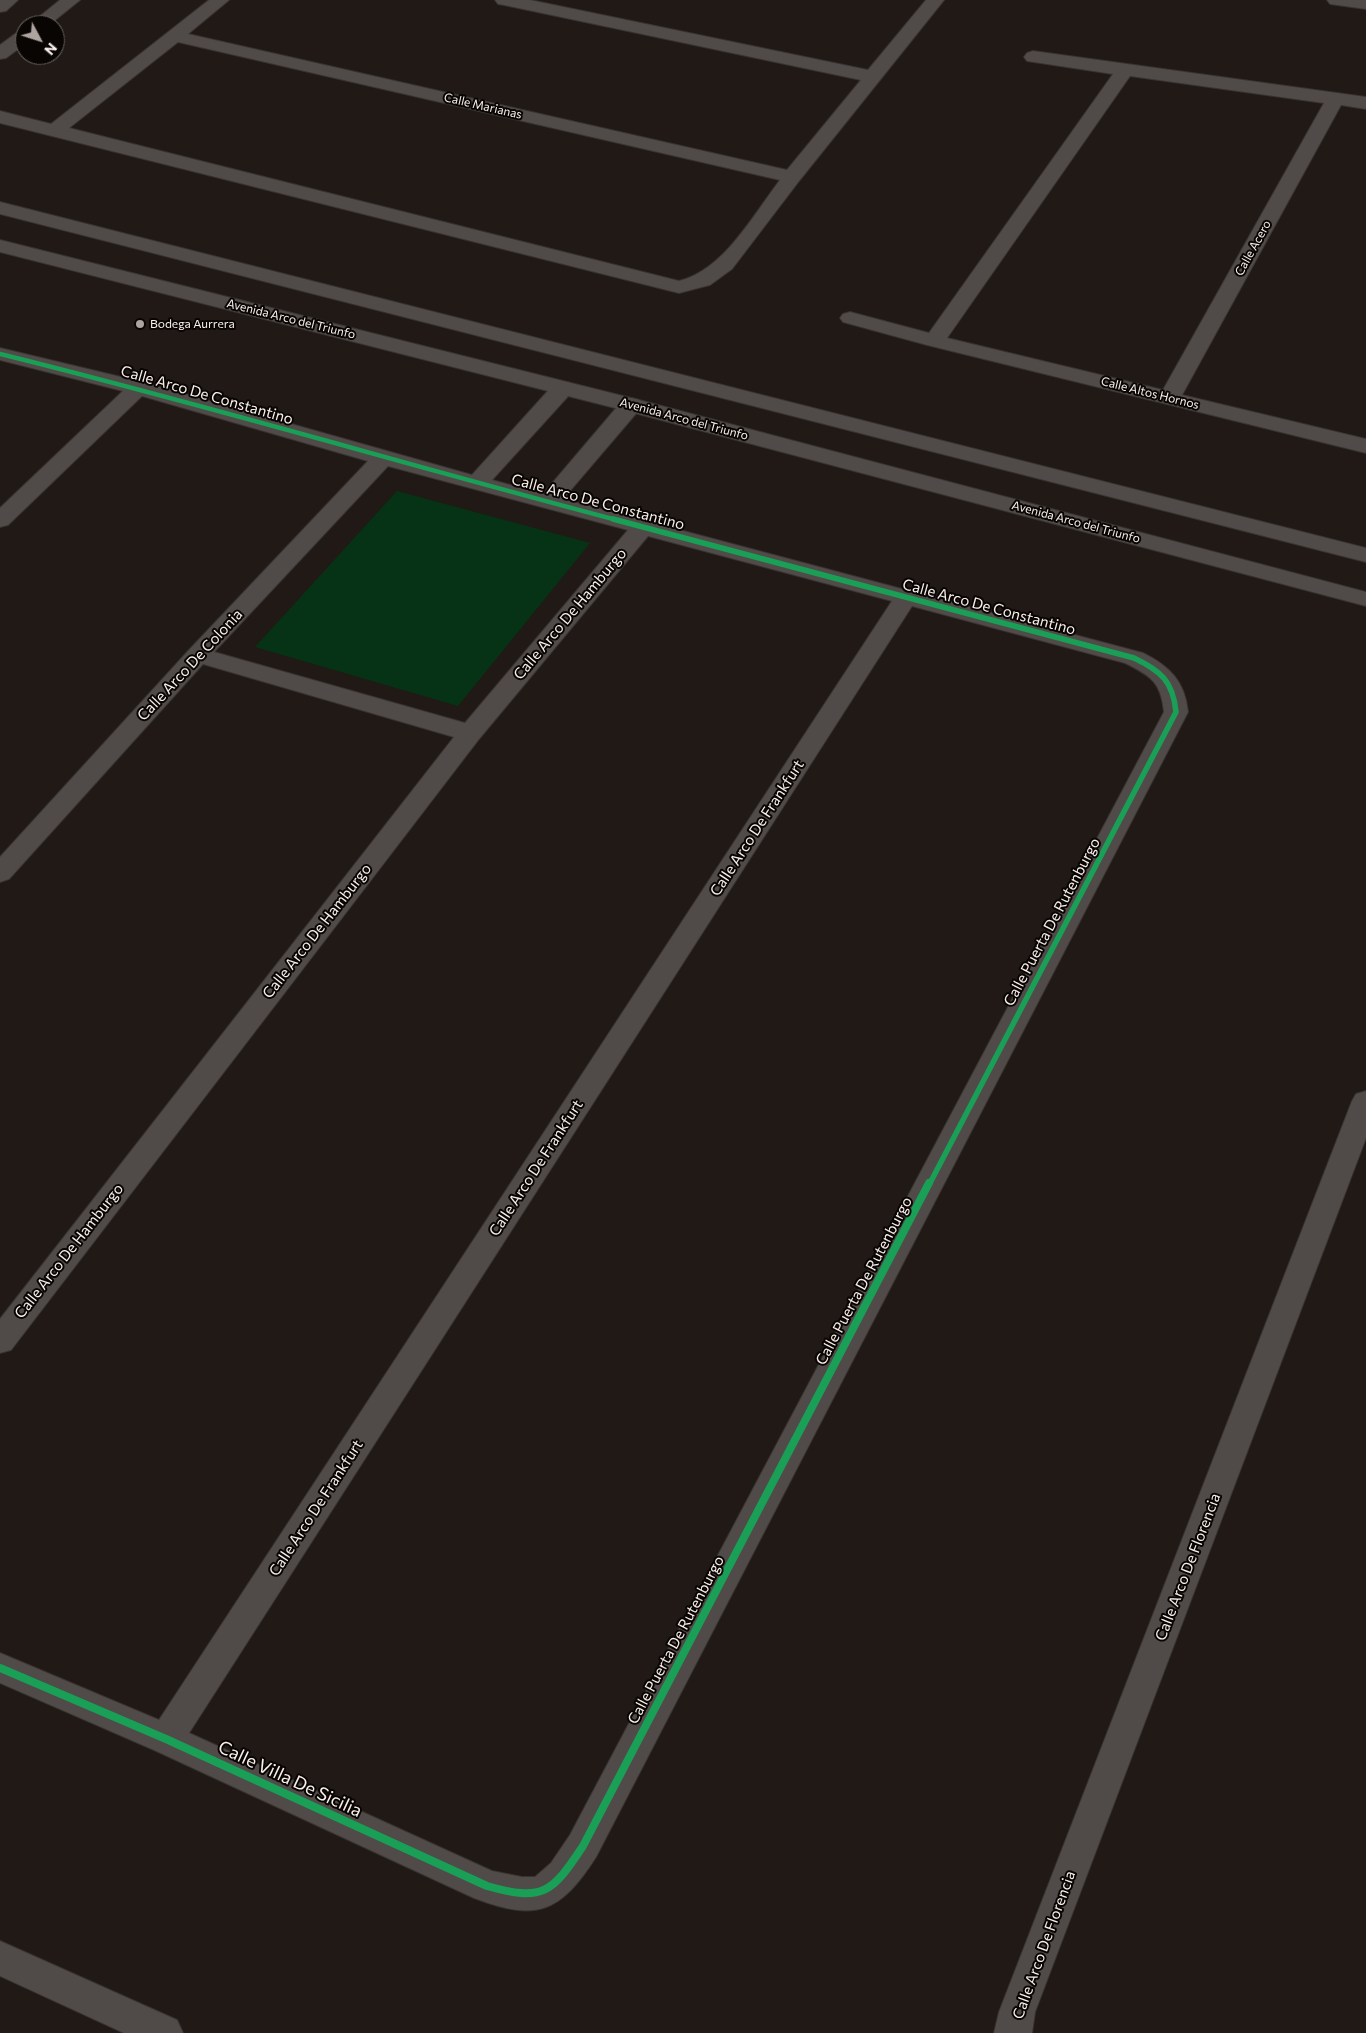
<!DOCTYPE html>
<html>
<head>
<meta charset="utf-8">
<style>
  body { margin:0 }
  #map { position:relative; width:1366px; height:2033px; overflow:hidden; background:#201915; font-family:Commissioner,sans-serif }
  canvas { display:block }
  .north { position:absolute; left:15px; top:15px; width:50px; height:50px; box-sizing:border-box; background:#090503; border:1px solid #696360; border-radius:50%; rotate:130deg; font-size:14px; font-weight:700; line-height:20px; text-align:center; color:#f9efeb }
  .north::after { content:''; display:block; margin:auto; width:18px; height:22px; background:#ada4a0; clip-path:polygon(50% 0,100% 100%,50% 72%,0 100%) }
</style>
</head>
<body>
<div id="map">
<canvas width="1366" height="2033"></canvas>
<div class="north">N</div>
</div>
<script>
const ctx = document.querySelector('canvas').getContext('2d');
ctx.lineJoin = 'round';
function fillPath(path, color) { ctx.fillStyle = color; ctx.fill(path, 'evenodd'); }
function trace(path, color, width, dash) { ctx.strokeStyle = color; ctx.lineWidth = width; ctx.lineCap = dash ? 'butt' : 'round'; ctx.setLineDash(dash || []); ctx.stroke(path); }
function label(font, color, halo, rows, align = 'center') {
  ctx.font = font + ' Commissioner,sans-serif'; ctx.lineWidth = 4; ctx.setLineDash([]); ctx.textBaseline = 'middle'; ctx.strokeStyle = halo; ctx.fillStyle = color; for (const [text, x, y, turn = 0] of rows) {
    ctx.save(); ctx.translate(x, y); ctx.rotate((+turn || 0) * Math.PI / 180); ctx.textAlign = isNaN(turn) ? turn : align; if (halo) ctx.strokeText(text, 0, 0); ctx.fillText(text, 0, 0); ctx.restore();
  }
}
fillPath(new Path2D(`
  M397,491L590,543L458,706L255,647Z`), '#063315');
const minor = new Path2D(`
  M0,0H18L6,11L0,12Z
  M60,0H80L49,25H29Z
  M209,0H229L188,34L787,170L861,80L504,5L498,4L495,0H530L868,70L926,0H944L799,181L732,269L710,285L679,293L0,123V111L51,124ZM178,42L780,180C753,215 724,270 679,281L69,128Z
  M1327,0H1366V9L1330,4Z
  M25,30V44L6,58L0,59V45L19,31Z
  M1033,51L1366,97V109L1341,105L1182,395L1366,439V453L927,345L843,322L840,318L843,314L850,312L929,333L1113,74L1027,61L1024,57L1027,53ZM1130,76L1324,103L1163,390L947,338Z
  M0,348L146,383L472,475L555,383L563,382L571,383L574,388L571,393L492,480L543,494L623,400L631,398L639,400L642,405L639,410L563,499L1143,653C1169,666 1185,681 1188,712L596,1857C560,1913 537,1922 474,1898L154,1750L0,1683V1653L159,1720L892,601L648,536L479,739L11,1350L0,1353V1319L454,737L203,664L9,879L0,882V857L189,650L368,461L142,396L8,525L0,527V508L123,391L0,360ZM388,466L628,530L465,723L214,652ZM912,606L1125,663C1151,676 1161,682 1164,712L570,1835L551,1863L535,1877H522L492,1871L189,1733Z
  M1366,1091V1138L1035,2012L1032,2033H994L999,2012L1352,1101L1356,1094Z
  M0,1941L177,2020L183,2033H124L0,1976Z`);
const tertiary = new Path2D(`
  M0,202L1366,548V562L0,214Z
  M0,240L639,400L1366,592V606L623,410L0,252Z`);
trace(minor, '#383330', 2);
trace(tertiary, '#383330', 2);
fillPath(minor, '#504b48');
fillPath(tertiary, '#504b48');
trace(new Path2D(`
  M0,354C207,405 411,466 617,520`), '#1a9f57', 4.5);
trace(new Path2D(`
  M613,519L1134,658C1161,671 1173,681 1176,712L929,1185`), '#1a9f57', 5.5);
trace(new Path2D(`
  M0,1668L166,1739L487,1886C543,1902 552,1893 583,1846L929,1183`), '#1a9f57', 8);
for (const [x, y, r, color] of [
  [140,324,5,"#ada4a0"]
]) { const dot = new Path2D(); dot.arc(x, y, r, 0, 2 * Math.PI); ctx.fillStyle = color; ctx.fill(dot); trace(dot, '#090503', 2); }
label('12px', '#f9efeb', '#090503', [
  ["Calle Marianas",483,106,13],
  ["Calle Acero",1253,248,-61],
  ["Avenida Arco del Triunfo",291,319,14],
  ["Calle Altos Hornos",1150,393,14],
  ["Avenida Arco del Triunfo",684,419,15],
  ["Avenida Arco del Triunfo",1076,522,15]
]);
label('12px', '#f9efeb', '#090503', [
  ["Bodega Aurrera",150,324]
], 'left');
label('15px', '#f9efeb', '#090503', [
  ["Calle Arco De Constantino",207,395,16],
  ["Calle Arco De Constantino",598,502,15],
  ["Calle Arco De Constantino",989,607,15],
  ["Calle Arco De Hamburgo",570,614,-50],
  ["Calle Arco De Colonia",190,665,-47],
  ["Calle Arco De Frankfurt",757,828,-57],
  ["Calle Puerta De Rutenburgo",1052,922,-62],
  ["Calle Arco De Hamburgo",317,931,-52],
  ["Calle Arco De Frankfurt",536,1168,-57],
  ["Calle Arco De Hamburgo",69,1251,-52],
  ["Calle Puerta De Rutenburgo",864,1281,-62],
  ["Calle Arco De Frankfurt",316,1508,-57],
  ["Calle Arco De Florencia",1188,1567,-69],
  ["Calle Puerta De Rutenburgo",676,1640,-62],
  ["Calle Arco De Florencia",1044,1945,-70]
]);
label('18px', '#f9efeb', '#090503', [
  ["Calle Villa De Sicilia",290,1779,25]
]);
</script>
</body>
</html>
